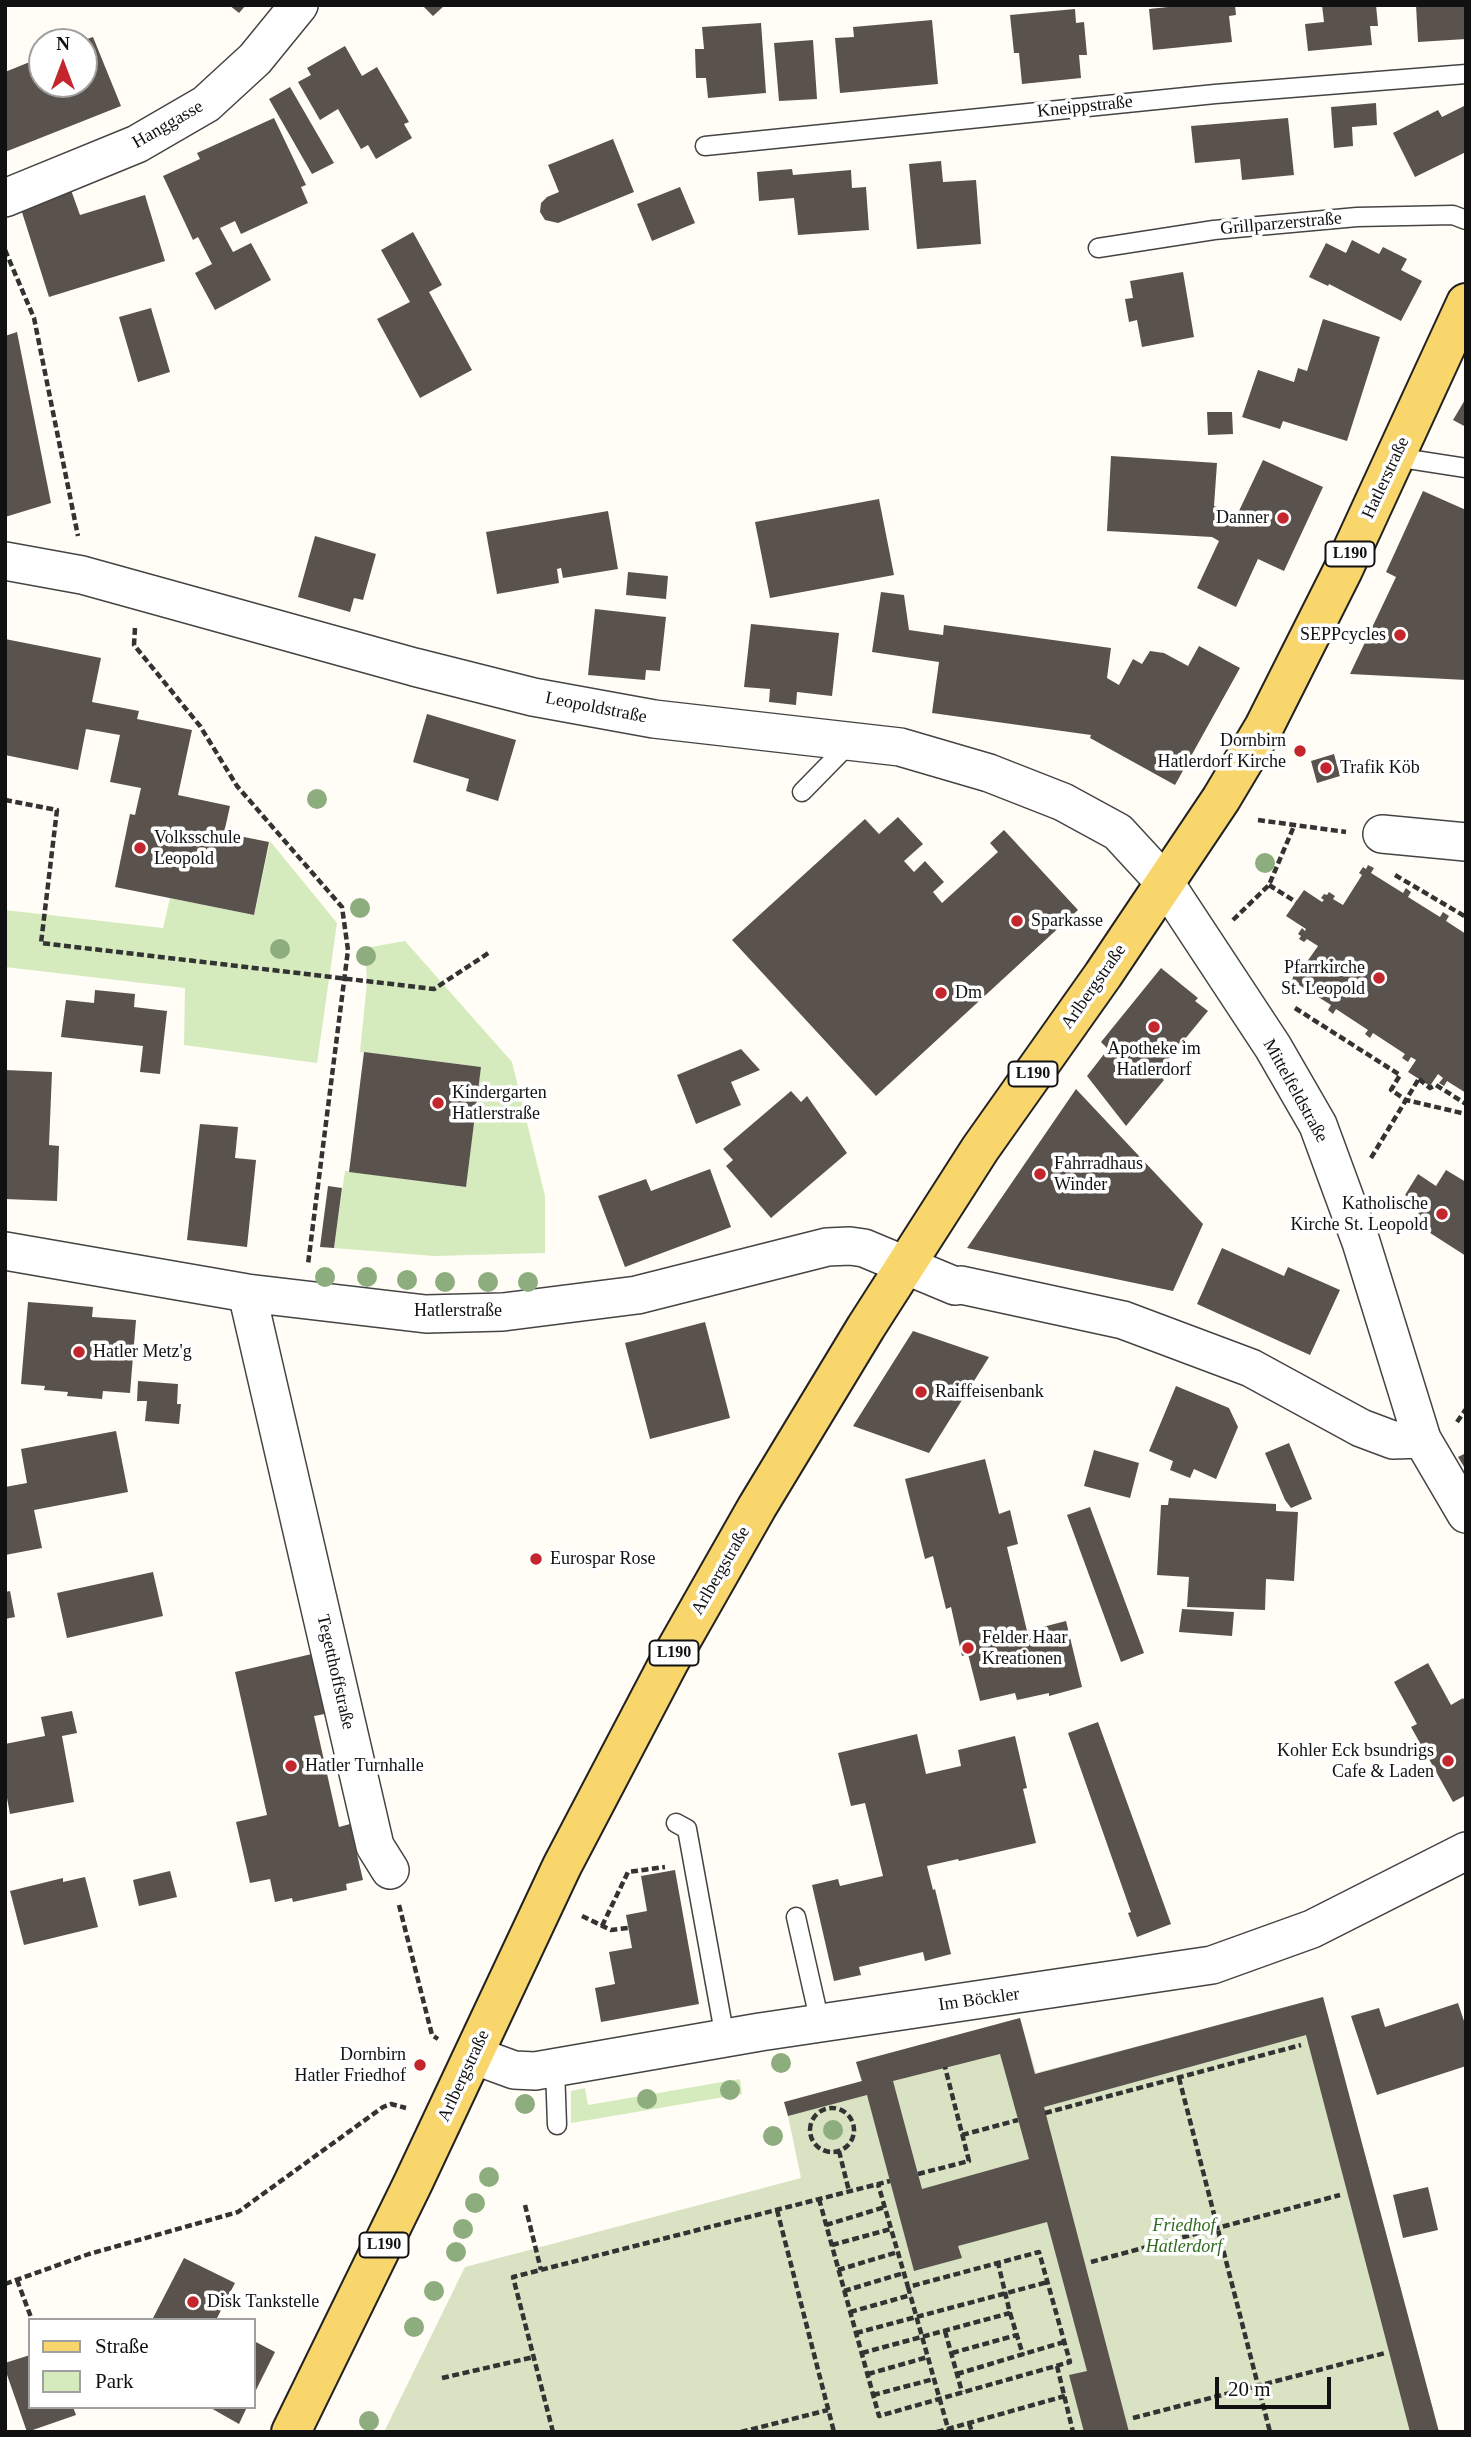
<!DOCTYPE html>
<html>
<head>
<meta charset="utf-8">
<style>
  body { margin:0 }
  #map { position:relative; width:1471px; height:2437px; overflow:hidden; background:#fffdf5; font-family:"Times New Roman",serif }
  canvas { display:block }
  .frame { position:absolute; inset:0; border:7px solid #111; pointer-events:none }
  .legend { position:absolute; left:28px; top:2318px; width:228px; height:91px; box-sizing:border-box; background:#fff; border:2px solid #a0a0a0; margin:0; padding:9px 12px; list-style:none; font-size:21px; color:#111 }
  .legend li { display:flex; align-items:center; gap:14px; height:35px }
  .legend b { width:35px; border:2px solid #a0a0a0 }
  .north { position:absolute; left:28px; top:28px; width:70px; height:70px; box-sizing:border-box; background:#fff; border:2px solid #a0a0a0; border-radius:50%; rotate:0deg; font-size:19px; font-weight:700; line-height:28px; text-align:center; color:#111 }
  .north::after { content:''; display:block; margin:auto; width:24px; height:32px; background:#c4262e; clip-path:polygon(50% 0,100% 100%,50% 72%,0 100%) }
  .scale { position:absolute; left:1215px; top:2377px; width:116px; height:32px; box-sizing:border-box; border:4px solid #111; border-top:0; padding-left:9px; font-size:21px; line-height:24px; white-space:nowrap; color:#111; -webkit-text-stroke:5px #fff; paint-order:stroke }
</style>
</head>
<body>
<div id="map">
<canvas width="1471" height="2437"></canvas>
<div class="frame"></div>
<ul class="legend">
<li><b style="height:9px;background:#f9d66b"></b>Straße</li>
<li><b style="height:19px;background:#d5ebbd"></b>Park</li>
</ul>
<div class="north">N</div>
<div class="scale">20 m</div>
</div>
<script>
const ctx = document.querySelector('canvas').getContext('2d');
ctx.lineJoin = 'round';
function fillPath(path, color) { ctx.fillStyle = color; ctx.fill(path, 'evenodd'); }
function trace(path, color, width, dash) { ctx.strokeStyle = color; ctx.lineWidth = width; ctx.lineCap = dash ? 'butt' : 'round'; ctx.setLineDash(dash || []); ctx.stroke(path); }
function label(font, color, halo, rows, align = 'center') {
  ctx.font = font + ' "Times New Roman",serif'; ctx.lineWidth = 7; ctx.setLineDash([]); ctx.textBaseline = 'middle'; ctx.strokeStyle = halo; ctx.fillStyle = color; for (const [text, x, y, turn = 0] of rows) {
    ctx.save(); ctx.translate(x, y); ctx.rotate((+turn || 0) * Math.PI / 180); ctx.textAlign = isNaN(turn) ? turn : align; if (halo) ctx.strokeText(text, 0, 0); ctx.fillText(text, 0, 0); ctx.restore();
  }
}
fillPath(new Path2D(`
  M270,841L337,923L317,1063L184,1045L185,988L5,967V910L163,928L170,898L254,915Z
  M405,941L512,1062L545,1196V1253L434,1256L334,1248L345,1171L465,1187L481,1067L360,1052L367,983L365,948Z
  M740,2079L742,2094L571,2123V2091L585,2088L588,2105Z`), '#d5ebbd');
fillPath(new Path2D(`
  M1323,1997L1439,2432H384L465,2267L801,2178L788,2116L861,2081L856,2062L1020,2018L1036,2073Z`), '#d9e3c4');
fillPath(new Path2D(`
  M229,5H246L239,13Z
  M422,5H445L433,16Z
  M1167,5H1235L1236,15L1229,16L1232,42L1153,50L1149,9L1168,7Z
  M1322,5H1376L1378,26H1370L1372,45L1308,51L1305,24L1324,22Z
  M1416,5H1466V39L1418,42Z
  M1075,9L1076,23L1084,22L1087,55H1079L1081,78L1022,84L1019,53H1014L1010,15Z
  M932,20L938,84L840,93L835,38L854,37L853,27Z
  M761,23L766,93L708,98L706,78H696L695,49H704L702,27Z
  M93,37L121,106L5,152V72L42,57V84H84V40Z
  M813,40L817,99L779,101L774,43Z
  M345,46L362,76L377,67L409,122L404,124L412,138L376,159L368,145L361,149L338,109L320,120L298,82L311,75L307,68Z
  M290,87L334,163L312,174L269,99Z
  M1376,103L1377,125L1352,127L1353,146L1334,148L1331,107Z
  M1466,105V152L1415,177L1393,133L1438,110L1442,117Z
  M274,118L306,185L301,187L308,203L241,234L235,221L220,228L233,252L251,243L271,280L215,310L195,273L212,264L198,237L193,240L163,176L200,159L197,153Z
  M1288,118L1294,175L1242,180L1240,159L1195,163L1191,126Z
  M613,139L634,192L558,223L545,220L540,212L541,203L547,197L559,192L548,165Z
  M941,161L943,182L976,180L981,244L917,249L909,164Z
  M792,169L793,175L851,170L852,188L866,187L869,230L798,235L794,198L759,201L757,172Z
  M680,187L695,223L652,241L637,204Z
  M71,190L80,215L145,195L165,261L49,297L20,206Z
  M413,232L442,285L429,292L472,370L420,398L377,319L410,302L381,250Z
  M1352,240L1379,254L1383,247L1407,259L1401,270L1422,281L1401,321L1329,284L1328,286L1309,277L1326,243L1346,253Z
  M1183,272L1194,337L1142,347L1137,320L1129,322L1125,299L1133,298L1130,281Z
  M151,308L170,372L138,382L119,317Z
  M1323,319L1380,337L1347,441L1283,421L1280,429L1242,417L1258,370L1294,382L1298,368L1307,371Z
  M17,332L51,503L5,517V336Z
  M1466,398V427L1453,420Z
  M1207,412H1232L1233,434L1208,435Z
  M1111,456L1217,463L1214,506L1238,513L1263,460L1323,487L1284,571L1258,559L1236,607L1197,588L1219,541L1212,537L1107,531Z
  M1423,491L1466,510V680L1350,674L1396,577L1386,572Z
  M879,499L894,575L770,598L755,522Z
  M608,511L618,569L563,578L561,568L557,569L559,583L497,594L486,532Z
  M315,536L376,554L363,600L354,598L350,612L298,597Z
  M628,572L668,576L666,599L626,595Z
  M881,592L904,595L909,630L943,635L944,625L1111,648L1107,678L1119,685L1133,659L1142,664L1150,651L1164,653L1188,666L1199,646L1240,668L1175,785L1090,738L1091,735L932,713L939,662L872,652Z
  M595,609L666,617L660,671L646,670L645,680L588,675Z
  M751,624L839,633L832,696L797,692L796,705L769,702L770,689L744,687Z
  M5,639L101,658L92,702L139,711L137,719L192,730L178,795L230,806L224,833L269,842L254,915L115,887L130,814L135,815L141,788L110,782L120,735L86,729L78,770L5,755Z
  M427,714L516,740L498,801L466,791L469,779L413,762Z
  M1334,754L1340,776L1317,783L1311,761Z
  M898,817L923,844L904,861L914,872L925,861L944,882L933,892L942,903L998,852L990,843L1004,830L1078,910L876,1096L732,940L865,819L879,834Z
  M1368,865L1374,868L1371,873L1403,893L1406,888L1411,892L1408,897L1440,917L1443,912L1449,916L1446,921L1466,934V1093L1447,1081L1444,1086L1439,1083L1443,1078L1438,1074L1430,1086L1408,1072L1416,1060L1411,1057L1408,1062L1402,1058L1405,1054L1373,1033L1370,1038L1365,1034L1368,1030L1336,1009L1333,1014L1328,1010L1331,1005L1299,985L1296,990L1290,987L1294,974L1297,976L1318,946L1307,939L1304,942L1299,939L1301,936L1298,934L1302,928L1305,931L1306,929L1286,916L1304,890L1322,902L1324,900L1321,898L1324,894L1327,895L1329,892L1335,896L1333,899L1343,905L1362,875L1359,873L1363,867L1366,869Z
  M1161,968L1198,998L1195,1001L1208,1011L1157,1073L1164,1080L1126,1126L1087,1076L1108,1049L1101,1042Z
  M95,990L135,994L134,1007L167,1011L160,1074L140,1072L143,1046L61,1037L66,1000L94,1003Z
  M741,1049L760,1070L731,1082L741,1105L696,1124L677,1075Z
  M364,1052L481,1067L466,1187L349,1172Z
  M5,1070L52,1072L49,1145L59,1146L57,1201L5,1199Z
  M1076,1089L1203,1224L1173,1291L967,1248Z
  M791,1091L801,1102L807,1096L847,1153L771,1218L726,1166L733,1160L723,1149Z
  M200,1124L238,1127L235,1158L256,1160L247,1247L187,1240Z
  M710,1169L731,1227L625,1267L598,1196L646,1179L651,1191Z
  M1446,1170L1466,1182V1256L1413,1222L1423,1206L1405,1195L1418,1174L1436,1186Z
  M328,1186L342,1188L334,1248L320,1247Z
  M1222,1248L1284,1276L1288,1267L1340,1290L1310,1355L1197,1304Z
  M28,1302L93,1307L92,1317L136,1320L130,1393L103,1391L102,1399L67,1396L68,1392L44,1390L45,1386L21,1384Z
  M705,1322L730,1418L650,1439L625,1343Z
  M913,1331L989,1357L929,1453L853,1426Z
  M138,1381L178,1384L177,1404H181L179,1424L145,1421L147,1401H137Z
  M1176,1386L1229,1408L1238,1427L1216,1479L1194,1469L1190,1478L1170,1470L1173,1461L1149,1451Z
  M116,1431L128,1492L34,1510L42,1548L5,1555V1487L27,1483L21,1449Z
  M1289,1443L1312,1499L1291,1508L1285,1500L1265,1453Z
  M1094,1450L1139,1463L1130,1498L1084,1486Z
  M1466,1453V1470L1458,1457Z
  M985,1459L999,1514L1010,1510L1018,1544L1007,1547L1027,1631L1066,1621L1082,1687L1049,1696V1693L1017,1700L1015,1693L980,1701L968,1654L962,1656L951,1607L946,1609L933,1556L925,1559L905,1479Z
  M1169,1498L1276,1504V1511L1298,1512L1294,1581L1266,1579L1265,1610L1187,1607L1189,1577L1157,1575L1161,1505H1168Z
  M1090,1507L1144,1653L1121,1662L1067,1515Z
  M153,1572L163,1616L67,1638L57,1593Z
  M10,1591L15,1617L5,1619V1592Z
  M1182,1609L1234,1612L1232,1636L1179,1632Z
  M316,1653L330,1713L314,1716L339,1827L350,1824L363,1880L346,1884L347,1890L293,1902L292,1898L275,1902L270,1879L250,1883L236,1822L267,1815L235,1672Z
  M1428,1663L1451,1705L1463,1698L1466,1703V1795L1453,1802L1411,1727L1417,1724L1394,1682Z
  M72,1711L77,1733L62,1736L74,1802L10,1814L7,1798L5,1799V1744L45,1736L41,1717Z
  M1098,1722L1171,1924L1137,1937L1128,1913L1131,1912L1068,1733Z
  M917,1734L926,1774L961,1766L958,1750L1015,1736L1027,1788L1023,1789L1036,1843L959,1861L958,1859L927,1866L933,1890L935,1889L951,1954L925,1961L923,1952L859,1967L861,1975L834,1981L812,1885L838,1879L840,1886L883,1876L865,1803L851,1806L838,1753Z
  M675,1870L699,2004L601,2022L595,1988L615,1984L609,1952L632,1948L626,1915L647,1911L641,1876Z
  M170,1871L177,1897L139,1906L133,1880Z
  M85,1877L98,1927L24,1945L10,1891L63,1878V1882Z
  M1323,1997L1439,2432H1410L1306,2035L1044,2107L1129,2432H1084L1069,2375L1087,2371L1047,2222L958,2246L962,2258L914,2271L867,2095L788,2116L784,2102L862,2081L856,2062L1020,2018L1035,2074ZM1000,2054L1029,2159L922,2189L893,2081Z
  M1458,2003L1466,2027V2066L1377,2095L1351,2016L1379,2008L1385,2027Z
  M1428,2187L1438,2230L1403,2238L1393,2195Z
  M184,2258L235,2283L216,2320H152Z
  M254,2341L275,2352L254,2394Z
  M30,2355V2407H73L76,2415L27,2432L5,2369V2363Z
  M209,2407H247L239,2424Z`), '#5a524d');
const lane = new Path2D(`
  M705,146L1215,94L1466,74
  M1098,248L1214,230L1357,217L1453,215L1466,220
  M1395,457L1466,468
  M802,792L851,742
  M676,1823L687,1829L725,2038
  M796,1917L820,2023
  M555,2068L557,2125`);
const street = new Path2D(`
  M5,198L137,144L206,104L255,59L299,5
  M5,561L82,575L414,667L533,697L654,719L900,747L989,773L1063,802L1118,832L1165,883L1273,1047L1318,1125L1361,1242L1422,1439L1466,1514
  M1382,834L1466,842
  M5,1251L247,1293L426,1314L503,1312L637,1295L827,1247L850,1246L864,1248L955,1286L961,1285L1123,1320L1251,1368L1361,1428L1393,1440L1422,1439
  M247,1293L375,1846L390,1870
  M473,2055L514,2070L535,2071L760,2032L1212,1965L1312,1929L1466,1851`);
const primary = new Path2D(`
  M291,2432L413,2183L562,1866L670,1660L757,1507L866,1327L980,1149L1103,975L1221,799L1264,727L1343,570L1466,303`);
trace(lane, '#444', 21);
trace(street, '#444', 40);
trace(primary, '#222', 42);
trace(new Path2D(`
  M5,250L34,318L78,536
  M135,628L134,645L200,726L237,786L342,907L348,950L308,1264
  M5,800L57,810L41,943L434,989L490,952
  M1258,820L1346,832
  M1395,875L1466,917
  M1269,885L1296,902
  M1233,920L1269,885L1294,826
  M1295,1008L1400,1075L1391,1090L1406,1100L1466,1114
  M1419,1079L1430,1088L1436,1085L1466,1104
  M1371,1158L1418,1080
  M1457,1422L1466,1409
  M399,1905L432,2035L438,2039
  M582,1916L611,1930L628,1928
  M602,1926L628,1872L665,1867
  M1179,2078L1270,2432
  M810 2130a22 22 0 1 1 44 0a22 22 0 1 1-44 0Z
  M1045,2113L1301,2045
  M962,2135L1018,2120
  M839,2151L849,2191
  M918,2174L969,2161L945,2067
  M819,2199L879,2416L1070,2362L1039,2252L908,2287L878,2184
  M525,2205L541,2270
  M777,2210L834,2432
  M826,2225L885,2207
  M832,2245L891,2229
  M1091,2262L1340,2195
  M838,2270L898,2252
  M17,2280L32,2320
  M5,2284L89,2254L238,2212L383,2107L391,2104L406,2108
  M908,2287L949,2432
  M844,2291L904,2273
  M850,2312L911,2295
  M1010,2313L1023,2355
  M945,2331L962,2392
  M856,2333L1048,2282
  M862,2353L1010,2313L998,2263
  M952,2353L1017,2335
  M1057,2366L1073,2432
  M868,2374L928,2357
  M957,2374L1064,2342
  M442,2378L534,2357
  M873,2395L934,2379
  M1133,2418L1385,2353
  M969,2423L972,2432
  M553,2432L513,2277L890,2181
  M741,2432L828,2410
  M937,2432L1065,2396`), '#333', 4.5, [7, 3.5]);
trace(lane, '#fff', 18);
trace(street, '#fff', 37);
trace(primary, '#f9d66b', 38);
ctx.fillStyle = '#8dad7f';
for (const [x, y] of [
  [317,799],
  [1265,863],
  [360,908],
  [280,949],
  [366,956],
  [325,1277],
  [367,1277],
  [407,1280],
  [445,1282],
  [488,1282],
  [528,1282],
  [781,2063],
  [730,2090],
  [647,2099],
  [525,2104],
  [833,2130],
  [773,2136],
  [489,2177],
  [475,2203],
  [463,2229],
  [456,2252],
  [434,2291],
  [414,2327],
  [369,2421]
]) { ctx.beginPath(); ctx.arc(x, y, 10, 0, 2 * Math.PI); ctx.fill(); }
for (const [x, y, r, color] of [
  [1283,518,7,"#c4262e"],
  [1400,635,7,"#c4262e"],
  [1300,751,7,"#c4262e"],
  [1326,768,7,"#c4262e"],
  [140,848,7,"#c4262e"],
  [1017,921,7,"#c4262e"],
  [1379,978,7,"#c4262e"],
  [941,993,7,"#c4262e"],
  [1154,1027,7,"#c4262e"],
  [438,1103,7,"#c4262e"],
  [1040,1174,7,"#c4262e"],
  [1442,1214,7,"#c4262e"],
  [79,1352,7,"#c4262e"],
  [921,1392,7,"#c4262e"],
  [536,1559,7,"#c4262e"],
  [968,1648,7,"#c4262e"],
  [1448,1761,7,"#c4262e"],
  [291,1766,7,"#c4262e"],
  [420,2065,7,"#c4262e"],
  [193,2302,7,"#c4262e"]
]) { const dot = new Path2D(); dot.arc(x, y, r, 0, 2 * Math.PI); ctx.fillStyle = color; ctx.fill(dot); trace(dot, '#fff', 2.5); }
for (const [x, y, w] of [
  [1350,554,49],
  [1033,1074,49],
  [674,1653,49],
  [384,2245,49]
]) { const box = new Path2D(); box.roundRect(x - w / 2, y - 12.5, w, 25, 5); ctx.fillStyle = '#fff'; ctx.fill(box); trace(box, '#111', 2); }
label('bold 16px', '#111', null, [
  ["L190",1350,554],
  ["L190",1033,1074],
  ["L190",674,1653],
  ["L190",384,2245]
]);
label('18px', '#111', '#fff', [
  ["Kneippstraße",1085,107,-6],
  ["Hanggasse",168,125,-30],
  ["Grillparzerstraße",1281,224,-5],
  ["Hatlerstraße",1386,478,-65],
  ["Leopoldstraße",596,708,11],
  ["Arlbergstraße",1094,987,-55],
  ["Mittelfeldstraße",1295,1091,61],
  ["Hatlerstraße",458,1311],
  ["Arlbergstraße",721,1571,-60],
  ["Tegetthoffstraße",335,1672,77],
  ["Im Böckler",979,2000,-8],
  ["Arlbergstraße",464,2076,-65]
]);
label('18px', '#111', '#fff', [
  ["Danner",1269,518,"right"],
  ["SEPPcycles",1386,635,"right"],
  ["Dornbirn",1286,741,"right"],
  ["Hatlerdorf Kirche",1286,762,"right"],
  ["Trafik Köb",1340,768],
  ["Volksschule",154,838],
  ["Leopold",154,859],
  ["Sparkasse",1031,921],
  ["Pfarrkirche",1365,968,"right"],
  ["St. Leopold",1365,989,"right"],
  ["Dm",955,993],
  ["Apotheke im",1154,1049,"center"],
  ["Hatlerdorf",1154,1070,"center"],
  ["Kindergarten",452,1093],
  ["Hatlerstraße",452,1114],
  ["Fahrradhaus",1054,1164],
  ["Winder",1054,1185],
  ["Katholische",1428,1204,"right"],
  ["Kirche St. Leopold",1428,1225,"right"],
  ["Hatler Metz'g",93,1352],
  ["Raiffeisenbank",935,1392],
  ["Eurospar Rose",550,1559],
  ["Felder Haar",982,1638],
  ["Kreationen",982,1659],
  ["Kohler Eck bsundrigs",1434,1751,"right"],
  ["Cafe & Laden",1434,1772,"right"],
  ["Hatler Turnhalle",305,1766],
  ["Dornbirn",406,2055,"right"],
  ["Hatler Friedhof",406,2076,"right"],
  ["Disk Tankstelle",207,2302]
], 'left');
label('italic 18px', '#2f6b1f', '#fff', [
  ["Friedhof",1184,2226],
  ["Hatlerdorf",1184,2247]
]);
</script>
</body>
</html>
